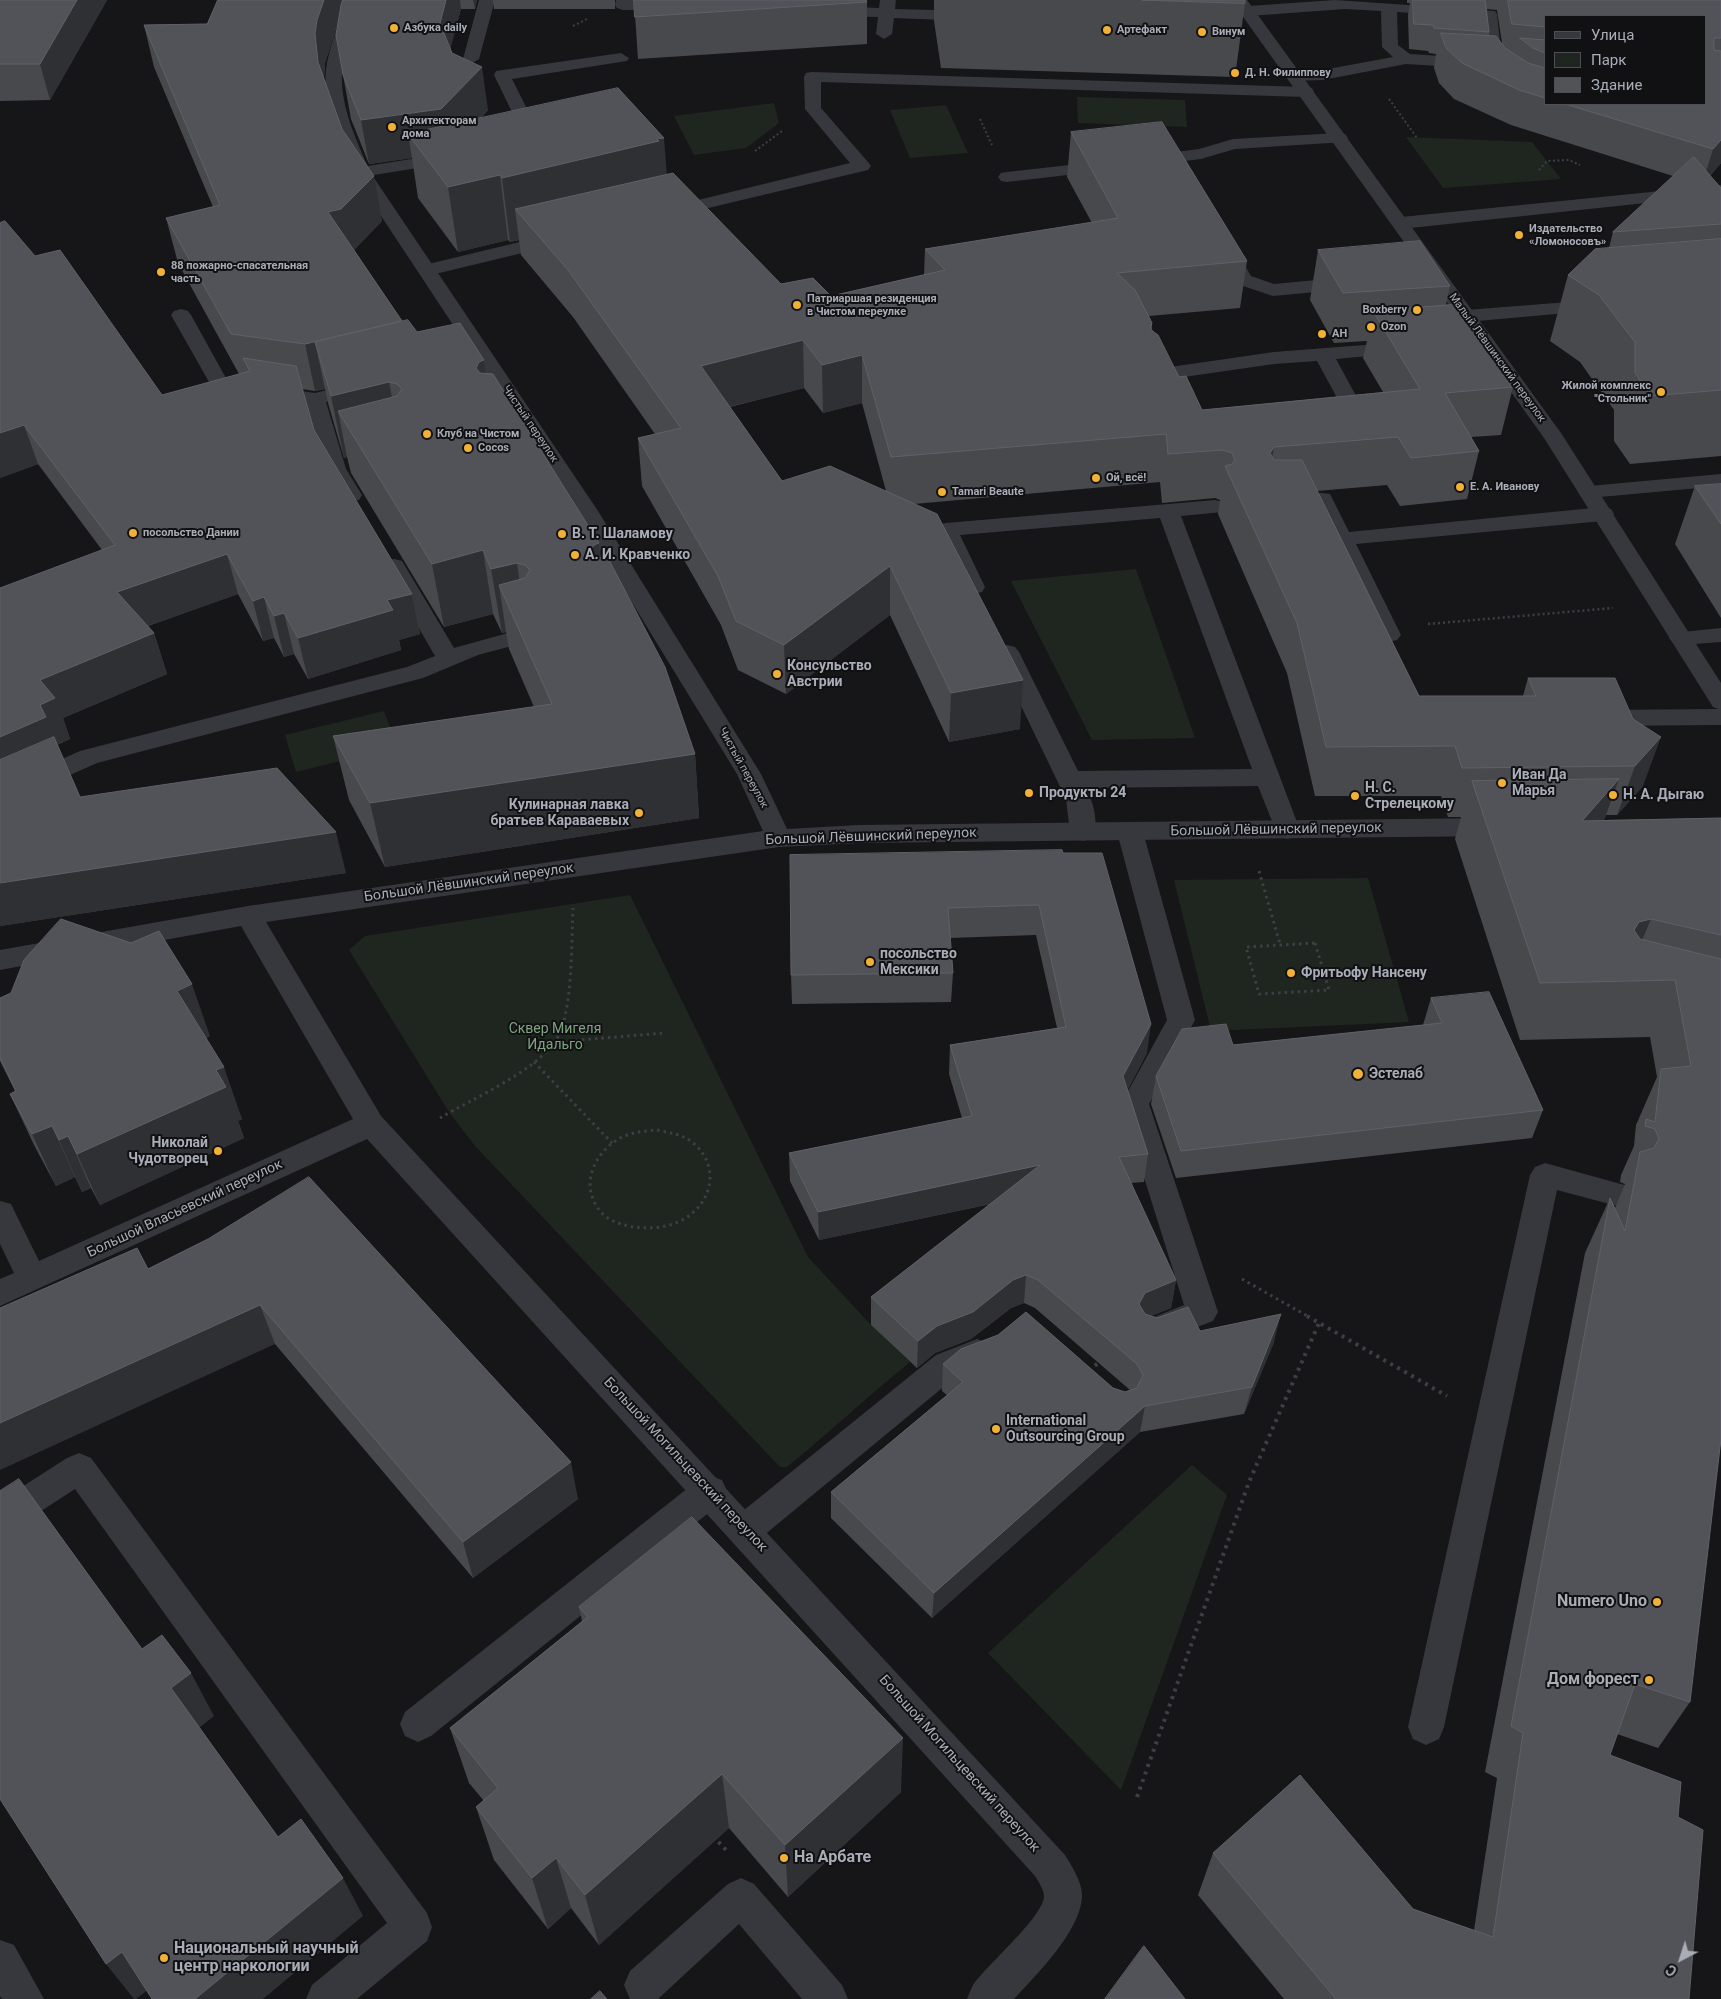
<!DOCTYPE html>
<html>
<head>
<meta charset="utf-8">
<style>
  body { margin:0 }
  #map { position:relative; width:1721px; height:1999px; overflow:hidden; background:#161618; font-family:Roboto,sans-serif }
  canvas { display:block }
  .legend { position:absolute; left:1544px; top:15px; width:162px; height:90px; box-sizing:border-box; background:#111113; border:1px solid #4d4f55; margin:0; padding:6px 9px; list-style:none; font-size:15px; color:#a8adb8 }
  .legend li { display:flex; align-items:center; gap:10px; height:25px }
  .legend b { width:25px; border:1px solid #4d4f55 }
  .north { position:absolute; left:1656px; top:1934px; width:50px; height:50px; -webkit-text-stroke:4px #111113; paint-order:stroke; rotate:220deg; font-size:14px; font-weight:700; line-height:20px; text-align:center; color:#a8adb8 }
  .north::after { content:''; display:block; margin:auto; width:18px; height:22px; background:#a8adb8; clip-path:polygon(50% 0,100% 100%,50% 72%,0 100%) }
</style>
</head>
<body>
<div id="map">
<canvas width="1721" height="1999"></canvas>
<ul class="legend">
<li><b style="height:6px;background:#37383d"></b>Улица</li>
<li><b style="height:14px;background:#1e261f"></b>Парк</li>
<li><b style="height:14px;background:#525359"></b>Здание</li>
</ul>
<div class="north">С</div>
</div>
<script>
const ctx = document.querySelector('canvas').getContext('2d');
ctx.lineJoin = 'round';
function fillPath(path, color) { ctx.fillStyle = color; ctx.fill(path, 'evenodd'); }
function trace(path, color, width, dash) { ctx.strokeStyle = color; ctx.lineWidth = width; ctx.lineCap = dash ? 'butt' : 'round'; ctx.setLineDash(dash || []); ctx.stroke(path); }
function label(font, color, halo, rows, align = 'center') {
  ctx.font = font + ' Roboto,sans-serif'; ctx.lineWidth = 4; ctx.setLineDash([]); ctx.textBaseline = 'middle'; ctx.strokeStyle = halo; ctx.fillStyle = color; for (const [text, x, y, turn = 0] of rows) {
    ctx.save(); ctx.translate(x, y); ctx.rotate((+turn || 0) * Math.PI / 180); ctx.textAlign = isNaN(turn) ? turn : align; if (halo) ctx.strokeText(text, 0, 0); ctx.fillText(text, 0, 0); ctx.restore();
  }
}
fillPath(new Path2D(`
  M1077,97L1185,100L1187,127L1078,123Z
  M774,103L779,123L746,148L694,155L674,116Z
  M946,105L968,153L910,158L890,110Z
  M1406,137L1532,142L1561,179L1443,188Z
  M1136,569L1195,738L1092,740L1011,581Z
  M384,711L397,747L296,772L285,735Z
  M1368,878L1409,1022L1211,1031L1174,880Z
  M630,895L808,1257L871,1325L910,1362C868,1396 829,1433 787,1467H780L475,1146L449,1112L349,950L365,936Z
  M1192,1465L1227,1495L1121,1790L988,1653Z`), '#1e261f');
trace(new Path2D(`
  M573,26L587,19
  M1389,99L1417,138
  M980,119L992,145
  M755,151L782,131
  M1539,170L1547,161L1569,160L1580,165`), '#3d3f44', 2, [2, 2.5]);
trace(new Path2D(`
  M1428,624L1613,608`), '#3d3f44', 2.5, [2, 3]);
trace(new Path2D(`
  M1259,871L1280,944
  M1315,943L1329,990L1259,994L1246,947Z
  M556,1042L664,1033
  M534,1062L612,1143
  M440,1118C472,1099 533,1072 554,1043C574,1016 571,942 573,908
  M657,1130C670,1133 682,1134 692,1142C721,1165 713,1204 682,1220C667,1228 650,1229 634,1227C622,1225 608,1221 600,1211C579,1185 594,1153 620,1138C632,1132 644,1131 657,1130Z
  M1242,1279L1309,1317`), '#3d3f44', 3, [2.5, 4]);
trace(new Path2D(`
  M1307,1316L1447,1396
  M1088,1370L1102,1361
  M1137,1797L1249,1482L1319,1323
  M713,1836L726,1850`), '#3d3f44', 4, [3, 5]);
fillPath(new Path2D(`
  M479,0H495L479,59L471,64L463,59Z
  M616,0H668L674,2L676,8L668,13L661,10H623L617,8L615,5Z
  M793,0H814L829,6L879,8L880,0H896L895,9L971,11L979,16L971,21L894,18L892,34L884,39L876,34L878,17L826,16L795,3Z
  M1335,0L1495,11L1497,14L1502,60L1545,63V73L1507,70L1519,82L1545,94V104H1550C1530,109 1500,85 1489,69L1406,64L1323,80L1289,81L1287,77L1289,73L1323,70L1393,57L1382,47L1381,11L1345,9L1249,16L1241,11L1249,6ZM1397,12L1481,18L1486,59L1410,54L1398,45Z
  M621,53L629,58L627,61L512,79L544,143L541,147H529L494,75L496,71Z
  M812,72L1306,87L1312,88L1314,92L1312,96L1306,97L821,82V108L868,162L871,166L868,170L700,210L694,209L691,205L694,201L850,163L805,109L804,77L806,73Z
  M1339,133L1345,134L1348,138L1345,142L1235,149L1201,159L1145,166L1139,165L1136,161L1139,157L1145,156L1199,149L1233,139Z
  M449,153L455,154L458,158L455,162L361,177L355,176L352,172L355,168L361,167Z
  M1105,161L1111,162L1114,166L1111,170L1007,182L1001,181L998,177L1001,173L1007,172Z
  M1721,185V195L1401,229L1395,227L1392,223L1395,219L1401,217Z
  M557,233L564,235L566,239L564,243L427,276L420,274L418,270L420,266Z
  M1226,243L1233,245L1251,276L1274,284L1348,277L1355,279L1358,283L1355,287L1348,289L1273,296L1237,284L1217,249L1219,245Z
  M1594,300L1601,302L1604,306L1601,310L1466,322L1459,320L1456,316L1459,312L1466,310Z
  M181,309L188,311L191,315L227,380L315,393L363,381L370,383L373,387L370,391L326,402L346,469L362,495L359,500L351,501L343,500L324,469L306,404L213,389L171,315L174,311Z
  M1403,342L1410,344L1413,348L1410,352L1336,359L1373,427L1370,431L1363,433L1356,431L1353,427L1317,361L1274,364L1156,381L1149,379L1146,375L1149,371L1156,369L1274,352Z
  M1721,474V486L1589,498L1581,497L1578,492L1581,487L1589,486Z
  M1322,493L1330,494L1349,532L1603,507L1611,509L1614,514L1611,519L1603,521L1356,544L1401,635L1397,640L1389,642L1381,640L1377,635L1315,506L1285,508L1277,507L1274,502L1277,497Z
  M1215,500L1223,502L1226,507L1223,512L1181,516L1300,830L1296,836L1287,839L1278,836L1258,786L1086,788C1093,801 1100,825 1092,838L1083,841L1074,838L1070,832L1066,799L995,652L999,647L1007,645L1015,647L1019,652L1078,771L1252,769L1160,518L960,535L985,587L982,592L974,594L966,592L963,587L935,530L938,525L946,523Z
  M394,559L402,561L405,566L454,648L526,628L534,630L538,635L534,640L478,655L423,678L97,763L0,806V787L80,751L407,667L435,656L383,566L386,561Z
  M1721,628V642L1681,645L1673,643L1669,638L1673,633Z
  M1721,709V725L1595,726L1586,724L1583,718L1586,712L1595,710Z
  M1130,823L1139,826L1143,832L1195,1020L1149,1104L1218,1312L1213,1321L1158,1342L1147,1338L1142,1329L1147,1320L1184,1305L1121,1104L1167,1020L1117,832L1121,826Z
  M1545,1163L1628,1186L1632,1194L1628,1202L1617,1206L1557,1190L1444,1727L1439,1739L1426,1745L1413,1739L1408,1727L1530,1175L1535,1167Z
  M977,1339L988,1343L993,1353L988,1363L958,1375L757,1541L745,1545L733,1541L728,1530L733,1519L936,1355Z
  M79,1453L91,1458L427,1913L432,1927L427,1941L357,1999H306L312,1985L387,1923L75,1489L12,1530L0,1534V1501L67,1458Z
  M710,1476L722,1480L727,1491L722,1502L431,1736L418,1742L405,1736L400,1724L405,1712L698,1480Z
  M741,1878L754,1884L842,1985L848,1999H802L739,1924L658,1999H630L624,1985L630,1971L728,1884Z`), '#37383d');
fillPath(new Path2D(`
  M347,0H363C356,21 347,42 343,63C337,102 356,138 370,172L598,511L761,774L787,829L858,825L1495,818L1504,821L1508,827L1504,833L1495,836L858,843L779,847L266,922L381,1116L1065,1855C1072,1866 1083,1884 1082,1897C1080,1932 1036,1975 1014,1999H967C969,1994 971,1989 973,1985C986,1966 1042,1918 1044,1897C1044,1889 1039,1883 1035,1876L367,1139L0,1306V1279L14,1273L0,1244V1201L11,1204L39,1261L353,1119L241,926L0,970V950L248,906L763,831L737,774L576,511L352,172C338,138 320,101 327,63C331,42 340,21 347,0Z
  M1231,0H1247L1561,433L1721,683V710L1713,707L1544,438Z
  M0,1940L14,1945L44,1999H2L0,1996Z`), '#37383d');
fillPath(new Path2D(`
  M0,0H107L50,100L0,101Z
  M218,0H477L475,9H461L450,49L452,53L488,110L481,118L667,174L781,284L831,296L924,275L925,249L1092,223L1067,177L1071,132L1247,261L1240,308L1149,316L1152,323V330L1179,377L1202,410L1383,392L1363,358L1367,341L1334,343L1310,300L1318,250L1450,286L1446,305L1513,387L1501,435L1471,437L1479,451L1467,499L1400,506L1387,485L1317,491L1419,696H1523L1528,678H1615L1643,786L1617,815H1606L1604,820L1721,818V1439L1690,1702L1658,1748L1617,1734L1610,1755L1678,1817L1689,1999H1284L1198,1895L1213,1853L1413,1909L1474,1930L1497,1778L1485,1772L1585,1253L1610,1198L1615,1208L1625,1184L1620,1182L1621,1175L1634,1146L1636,1125L1657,1077L1650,1037L1520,1040L1455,839L1461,817H1448L1441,796H1315L1287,673L1218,514L1220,500L1215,498L1162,503L1160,482L914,504L1020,729L949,742L890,615L786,694L738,670L721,625L642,486L638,438L655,434L573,317L521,255L519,240L510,242L508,240L458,252L418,198L412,158L369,164L351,119L343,75L338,23L325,63L324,78L342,129L382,221L354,250L402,321L417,332L484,360L486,373L599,543L601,558L695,754L699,818L385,867L349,800L333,736L534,707L509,649L506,632L502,633L493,614L444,627L351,473L347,457L344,458L328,403L325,389L315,391L302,389L314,430L412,594L420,634L399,640L401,650L308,679L294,654L284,657L274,638L263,641L238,594L148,626L154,633L167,674L63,718L70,739L57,745L80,797L346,873L0,926L102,550L38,464L0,478L35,256L162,395L239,374L178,263L166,218L213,207L154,67L144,25L207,24ZM804,388L823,413L862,403L886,491L782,481L730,407Z
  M493,0H615V9H494Z
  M634,0L867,2V44L638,59Z
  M934,0H1245V3L1235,77L941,68L934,21Z
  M1407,0H1721V163L1710,176L1721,188V456L1630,464L1614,441V410L1580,362L1550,341L1568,275L1609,248L1613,232L1673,176L1511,125L1454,99L1439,83L1434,68L1436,54L1429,53L1428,51L1409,49L1408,15L1410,3H1407ZM1487,9L1497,10L1502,43L1489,36V32ZM1545,16L1705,104H1545Z
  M1721,484V618L1675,544L1695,486Z
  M1063,853L1147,1053L1128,1089L1148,1154L1144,1182L1131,1183L1176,1280L1171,1308L1151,1316L1200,1331L1274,1342L1244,1414L1140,1432L932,1618L831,1518V1492L947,1395L942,1391L943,1364L1113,1388L1125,1392L1130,1390L1035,1308L1024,1303L1011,1308L971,1339L935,1353L917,1368L871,1325V1297L991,1204L819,1240L790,1181L789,1153L962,1118L949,1074L950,1045L1057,1028L1036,935L950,938L953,973L951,1002L792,1004L791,975Z
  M11,993L210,1036L206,1038L242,1119L238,1121L244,1138L100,1205L91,1188L82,1192L75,1177L56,1186L34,1145L10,1094L15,1091L0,1061V998Z
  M1431,998L1543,1110L1532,1138L1176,1178L1151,1104L1156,1076L1233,1045L1423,1025Z
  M208,1239L578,1499L473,1578L275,1344L148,1269Z
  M579,1607L901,1792L788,1897L729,1828L599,1945L571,1908L548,1929L494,1860L476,1807L484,1801L469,1783L450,1728L582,1621Z`), '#47494d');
fillPath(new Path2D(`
  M77,0H107L50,100L40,64Z
  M324,0H345L325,63L324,77L318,62L315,34L317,20Z
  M446,0H460L461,9L446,65L440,23Z
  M473,0H477L475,9Z
  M482,67L488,110L447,153L408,134L412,158L369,164L361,120Z
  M664,138L669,202L515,209L519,240L510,242L502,178Z
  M1721,140V163L1702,185L1713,149Z
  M500,175L508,240L458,252L448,187Z
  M374,176L382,221L350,254L328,212Z
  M803,340L804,388L704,413L701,366Z
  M315,342L325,389L315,391L305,344Z
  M862,355V403L823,413L822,365Z
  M484,360L493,422L476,368L479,362Z
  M389,382L401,444L338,411L347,457L344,458L331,396Z
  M24,425L38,464L0,478V433Z
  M1274,447L1266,495L1270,453Z
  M599,543L606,606L591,550L594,545Z
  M483,550L493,614L444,627L432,564Z
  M227,554L238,594L130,632L117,592Z
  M517,563L526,626L499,585L506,632L502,633L491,569Z
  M890,566V615L786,694L784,645Z
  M412,594L420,634L399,640L401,650L308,679L298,638L387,600Z
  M264,597L274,638L263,641L253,601Z
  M284,613L294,654L284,657L274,616Z
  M154,633L167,674L63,718L70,739L56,745L0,785V737L40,705V680Z
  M1023,680L1020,729L949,742L951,693Z
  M1661,737L1643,786L1617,815L1635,766Z
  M695,754L699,818L385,867L370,803Z
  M1619,779L1598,837L1582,821Z
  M336,832L346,873L0,926V883Z
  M1651,919L1627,976L1634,930L1639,922Z
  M192,984L210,1036L196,1043L177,991Z
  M1151,1024L1147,1053L1119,1105L1123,1076Z
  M224,1067L242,1119L238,1121L244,1138L100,1205L77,1154L216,1070Z
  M52,1126L75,1177L56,1186L32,1134Z
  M68,1136L91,1188L82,1192L59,1140Z
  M1040,1165L1037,1194L819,1240L818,1212Z
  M1026,1275L1024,1303L1011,1308L971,1339L935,1353L917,1368L918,1341L937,1326L1013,1280Z
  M1176,1280L1171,1308L1140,1320L1139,1304L1145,1293Z
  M260,1305L275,1344L0,1470V1423Z
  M1281,1314L1274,1342L1244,1414L1252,1387Z
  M1145,1406L1140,1432L932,1618L934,1593Z
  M571,1462L578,1499L473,1578L463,1542Z
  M191,1673L214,1716L195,1731L171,1688Z
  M903,1738L901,1792L788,1897L785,1845Z
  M722,1774L729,1828L599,1945L585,1895Z
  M556,1858L571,1908L548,1929L532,1878Z
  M343,1878L363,1916L263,1999H195Z
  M122,1952L150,1988L136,1999H134L106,1964Z`), '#2f3033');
const building = new Path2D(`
  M0,0H77L40,64H0Z
  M218,0H324L317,20L315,34L318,62L342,129L374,176L341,209L328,212L402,321L305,344L231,334L166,218L220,205L144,25L207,24Z
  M343,0H446L440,23L452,53L482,67L441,109L361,120L343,75L336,35L341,5Z
  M634,0H866L867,2L635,17Z
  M1142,0H1245V3Z
  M1413,0H1485L1489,32L1434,28L1433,25L1414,24Z
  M1508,0H1721V38H1714V50L1721,51V140L1713,149L1565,104H1705V16H1545V27L1512,24Z
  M1441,33L1496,36L1505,48L1528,63L1545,68V98L1519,90L1462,63L1446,48Z
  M1520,38L1545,40V53L1533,48Z
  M618,88L664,138L657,139L659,141L502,178L500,175L448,187L408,134Z
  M1162,122L1247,261L1117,273L1135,290L1152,323L1150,329L1158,335L1179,377L1186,376L1202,410L1420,389L1373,311L1459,304L1513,387L1445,393L1479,451L1411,458L1398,437L1274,447L1270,453L1274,460H1302L1419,696H1536L1528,678H1615L1633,719L1661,737L1635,766L1462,768L1455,746L1326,747L1297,623L1225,466L1232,464L1235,460L1232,453L1222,450L1168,454L1166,434L891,457L862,355L822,365L803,340L701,366L782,481L830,466L937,514L1023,680L951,693L890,566L784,645L736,621L718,576L638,438L681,428L568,270L515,209L673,173L781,284L813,278L831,296L945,270L925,249L1118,218L1071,132Z
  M1694,157L1721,188V224L1613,232Z
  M5,221L35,256L60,250L162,395L250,371L243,358L296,366L314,430L412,594L387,600L393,610L298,638L284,613L274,616L264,597L253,601L227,554L117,592L154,633L40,680L55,698L40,705L46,717L0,737V588L115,545L24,425L0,433V223Z
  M1721,239V390L1651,396L1635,373V342L1599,295L1568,275L1595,249Z
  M1420,241L1450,286L1343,293L1318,250Z
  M408,320L417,332L460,323L484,360L479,362L476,368L480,373L493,374L599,543L594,545L591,550L594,557L608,558L665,667L695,754L370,803L333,736L552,704L499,585L525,578L530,570L525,565L517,563L491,569L483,550L432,564L338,411L397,396L402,389L397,384L389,382L331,396L315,342Z
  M1721,484V524L1695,486Z
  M54,737L80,797L277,768L336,832L0,883V760Z
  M1619,779L1582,821L1721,818V935L1651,919L1639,922L1634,930L1640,939L1721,959V1439L1690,1702L1635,1684L1610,1755L1681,1782L1678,1817L1703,1830L1689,1999H1336L1213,1853L1300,1775L1413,1909L1493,1937L1523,1733L1511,1726L1610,1198L1625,1231L1640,1152L1654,1148L1659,1139L1655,1129L1645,1126L1646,1119L1655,1122L1661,1069L1691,1066L1675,980L1540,983L1472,781Z
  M1062,850L1063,853H1102L1151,1024L1123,1076L1148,1154L1119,1157L1176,1280L1145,1293L1139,1304L1145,1314L1157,1318L1188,1307L1200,1331L1281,1314L1252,1387L1145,1406L934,1593L831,1492L963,1382L943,1364L961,1349L998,1335L1026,1312L1113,1388L1125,1392L1137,1388L1143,1375L1137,1364L1038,1280L1026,1275L1013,1280L973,1312L937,1326L918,1341L871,1297L1040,1165L818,1212L789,1153L972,1116L950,1045L1066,1027L1039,905L948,908L953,973L791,975L790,855Z
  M61,919L131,943L159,931L192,984L177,991L224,1067L216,1070L226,1087L77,1154L68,1136L59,1140L52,1126L32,1134L10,1094L16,1091L0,1058V998L11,993L24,960Z
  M1489,992L1543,1110L1181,1151L1156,1076L1182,1029L1226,1024L1233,1045L1442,1023L1431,998Z
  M309,1177L571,1462L463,1542L260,1305L0,1423V1308L137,1248L148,1269L208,1239Z
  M19,1479L142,1649L162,1635L191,1673L171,1688L278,1837L301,1819L343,1878L195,1999H152L122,1952L106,1964L0,1799V1491Z
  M692,1517L903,1738L785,1845L722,1774L585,1895L556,1858L532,1878L476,1807L498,1788L450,1728L588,1617L579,1607Z
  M1144,1946L1185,1999H1105Z
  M600,1991L607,1999H591Z`);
fillPath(building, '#525359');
trace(building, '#5f6168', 1);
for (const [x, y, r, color] of [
  [394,28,5,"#f2b134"],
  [1107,30,5,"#f2b134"],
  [1202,32,5,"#f2b134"],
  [1235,73,5,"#f2b134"],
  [392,127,5,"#f2b134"],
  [1519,235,5,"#f2b134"],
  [161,272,5,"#f2b134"],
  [797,305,5,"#f2b134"],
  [1417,310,5,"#f2b134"],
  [1371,327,5,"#f2b134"],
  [1322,334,5,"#f2b134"],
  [1661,392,5,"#f2b134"],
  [427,434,5,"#f2b134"],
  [468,448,5,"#f2b134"],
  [1096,478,5,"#f2b134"],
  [1460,487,5,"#f2b134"],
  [942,492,5,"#f2b134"],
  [133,533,5,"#f2b134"],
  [562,534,5,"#f2b134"],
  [575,555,5,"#f2b134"],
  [777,674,5,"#f2b134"],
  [1502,783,5,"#f2b134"],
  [1029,793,5,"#f2b134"],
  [1613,795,5,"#f2b134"],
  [1355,796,5,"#f2b134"],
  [639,813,5,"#f2b134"],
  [870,962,5,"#f2b134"],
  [1291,973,5,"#f2b134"],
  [1358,1074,6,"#f2b134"],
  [218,1151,5,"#f2b134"],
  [996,1429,5,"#f2b134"],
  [1657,1602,5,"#f2b134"],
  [1649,1680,5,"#f2b134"],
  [784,1858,5,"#f2b134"],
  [164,1958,5,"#f2b134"]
]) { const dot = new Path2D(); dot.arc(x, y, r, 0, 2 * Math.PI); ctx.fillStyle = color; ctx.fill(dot); trace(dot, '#111113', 2); }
label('bold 11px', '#a8adb8', '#111113', [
  ["Азбука daily",404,28],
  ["Артефакт",1117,30],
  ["Винум",1212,32],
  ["Д. Н. Филиппову",1245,73],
  ["Архитекторам",402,121],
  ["дома",402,134],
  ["Издательство",1529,229],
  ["«Ломоносовъ»",1529,242],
  ["88 пожарно-спасательная",171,266],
  ["часть",171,279],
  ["Патриаршая резиденция",807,299],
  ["в Чистом переулке",807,312],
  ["Boxberry",1407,310,"right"],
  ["Ozon",1381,327],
  ["AH",1332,334],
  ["Жилой комплекс",1651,386,"right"],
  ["\"Стольник\"",1651,399,"right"],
  ["Клуб на Чистом",437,434],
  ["Cocos",478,448],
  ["Ой, всё!",1106,478],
  ["Е. А. Иванову",1470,487],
  ["Tamari Beaute",952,492],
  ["посольство Дании",143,533]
], 'left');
label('11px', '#a8adb8', '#111113', [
  ["Малый Лёвшинский переулок",1497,358,54],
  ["Чистый переулок",530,424,56],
  ["Чистый переулок",743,768,61]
]);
label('bold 14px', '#a8adb8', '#111113', [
  ["В. Т. Шаламову",572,534],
  ["А. И. Кравченко",585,555],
  ["Консульство",787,666],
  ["Австрии",787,682],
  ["Иван Да",1512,775],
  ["Марья",1512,791],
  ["Н. С.",1365,788],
  ["Стрелецкому",1365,804],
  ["Продукты 24",1039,793],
  ["Н. А. Дыгаю",1623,795],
  ["Кулинарная лавка",629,805,"right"],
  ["братьев Караваевых",629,821,"right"],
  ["посольство",880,954],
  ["Мексики",880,970],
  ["Фритьофу Нансену",1301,973],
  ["Эстелаб",1369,1074],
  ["Николай",208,1143,"right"],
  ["Чудотворец",208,1159,"right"],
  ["International",1006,1421],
  ["Outsourcing Group",1006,1437]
], 'left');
label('14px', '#a8adb8', '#111113', [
  ["Большой Лёвшинский переулок",1276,830,-1],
  ["Большой Лёвшинский переулок",871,837,-2],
  ["Большой Лёвшинский переулок",469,883,-8],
  ["Большой Власьевский переулок",185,1209,-25],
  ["Большой Могильцевский переулок",685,1465,47],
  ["Большой Могильцевский переулок",959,1764,48]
]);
label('14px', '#7fa381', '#111113', [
  ["Сквер Мигеля",555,1029],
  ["Идальго",555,1045]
]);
label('bold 16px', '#a8adb8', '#111113', [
  ["Numero Uno",1647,1602],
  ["Дом форест",1639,1680],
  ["На Арбате",794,1858,"left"],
  ["Национальный научный",174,1949,"left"],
  ["центр наркологии",174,1967,"left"]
], 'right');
</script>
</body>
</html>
